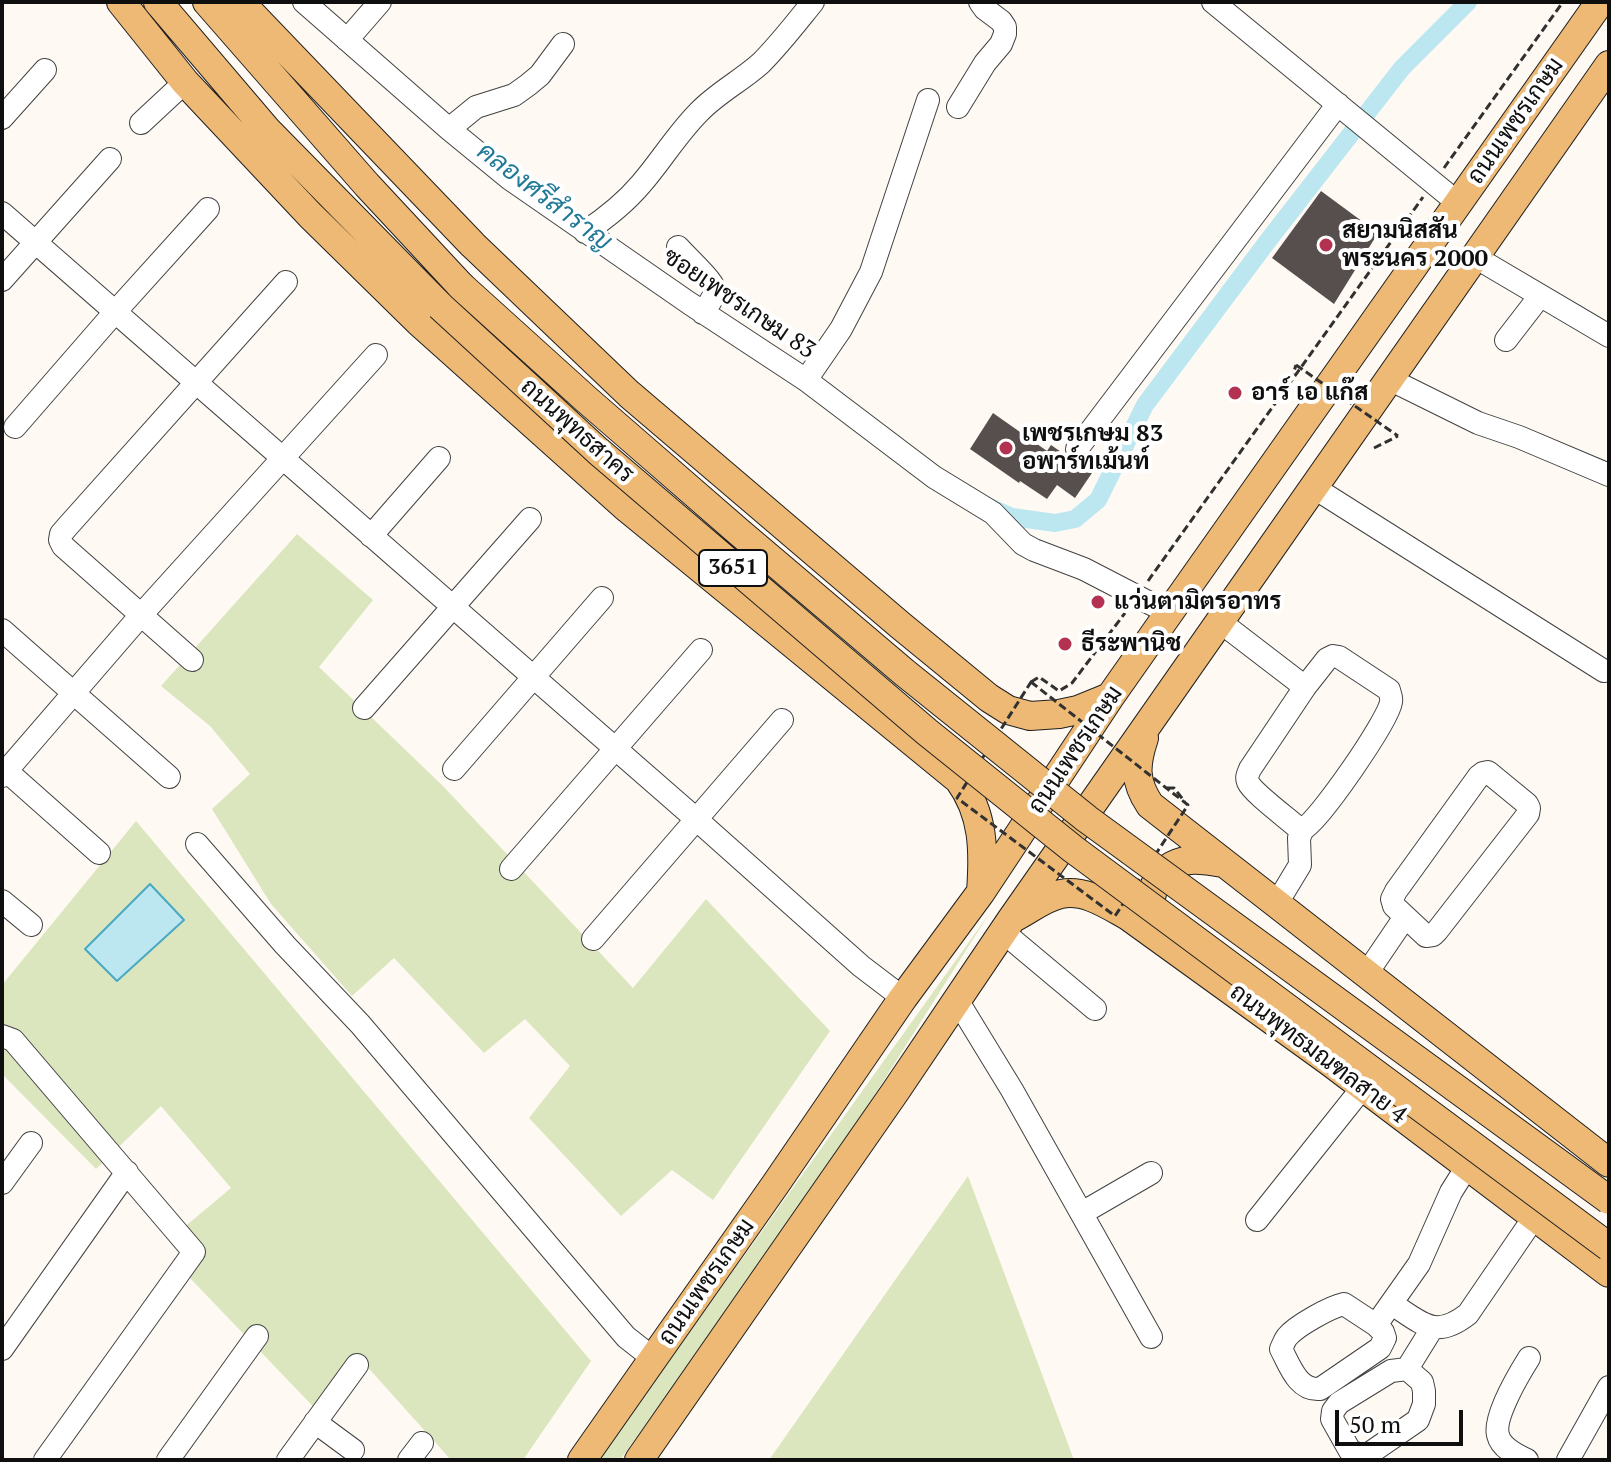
<!DOCTYPE html>
<html>
<head>
<meta charset="utf-8">
<style>
  body { margin:0 }
  #map { position:relative; width:1611px; height:1462px; overflow:hidden; background:#fefaf3; font-family:"PT Serif",serif }
  canvas { display:block }
  .frame { position:absolute; inset:0; border:4px solid #0f0f0f; pointer-events:none }
  .scale { position:absolute; left:1335px; top:1410px; width:128px; height:36px; box-sizing:border-box; border:4px solid #0f0f0f; border-top:0; padding-left:10px; font-size:24px; line-height:28px; white-space:nowrap; color:#0f0f0f; -webkit-text-stroke:6px #fff; paint-order:stroke }
</style>
</head>
<body>
<div id="map">
<canvas width="1611" height="1462"></canvas>
<div class="frame"></div>
<div class="scale">50 m</div>
</div>
<script>
const ctx = document.querySelector('canvas').getContext('2d');
ctx.lineJoin = 'round';
function fillPath(path, color) { ctx.fillStyle = color; ctx.fill(path, 'evenodd'); }
function trace(path, color, width, dash) { ctx.strokeStyle = color; ctx.lineWidth = width; ctx.lineCap = dash ? 'butt' : 'round'; ctx.setLineDash(dash || []); ctx.stroke(path); }
function label(font, color, halo, rows, align = 'center') {
  ctx.font = font + ' "PT Serif",Sarabun,serif'; ctx.lineWidth = 8; ctx.setLineDash([]); ctx.textBaseline = 'middle'; ctx.strokeStyle = halo; ctx.fillStyle = color; for (const [text, x, y, turn = 0] of rows) {
    ctx.save(); ctx.translate(x, y); ctx.rotate((+turn || 0) * Math.PI / 180); ctx.textAlign = isNaN(turn) ? turn : align; if (halo) ctx.strokeText(text, 0, 0); ctx.fillText(text, 0, 0); ctx.restore();
  }
}
fillPath(new Path2D(`
  M297,534L373,600L319,667L442,785L633,988L706,899L830,1031L713,1200L672,1170L621,1216L529,1118L570,1066L525,1019L484,1053L394,958L352,996L271,904L212,809L250,774L210,726L161,686Z
  M136,821L591,1361L523,1460H451L363,1362L326,1420L188,1276L183,1251L170,1239L231,1188L161,1106L96,1169L2,1074V985Z
  M989,914L826,1172L620,1460H598Z
  M968,1176L1074,1460H769Z`), '#dbe6bf');
const water = new Path2D(`
  M150,884L184,920L117,981L85,949Z`);
fillPath(water, '#bce7f1');
trace(water, '#49a8c2', 2);
trace(new Path2D(`
  M989,507L1012,517L1055,523L1075,519L1098,500L1145,405L1267,242L1402,68L1468,2`), '#bce7f1', 18);
fillPath(new Path2D(`
  M1321,191L1378,233L1334,304L1272,258Z
  M993,413L1047,451L1051,445L1064,454L1069,461L1077,463L1092,473L1075,498L1057,485L1047,499L1020,481L1019,483L970,449Z`), '#574f4d');
const minor = new Path2D(`
  M304,2L449,129L510,179L689,303L806,380L934,477L993,513L1023,544L1034,550L1084,569L1169,613
  M1213,2L1458,203
  M347,40L380,2
  M958,107L985,63L1001,44L1005,34V27L1001,21L985,9L980,2
  M2,118L45,70
  M141,123L185,82
  M449,129L476,107L514,95L528,85L540,75L563,44
  M2,213L696,819L861,966L903,998
  M585,232C606,218 625,203 641,184C661,161 677,134 699,112C717,93 741,81 761,63C780,44 796,23 813,2
  M678,247C685,255 713,281 714,288C716,296 707,306 703,313
  M1475,257L1609,336
  M2,280L110,159
  M1506,340L1540,296
  M1389,379L1478,423L1519,437L1609,475
  M806,380L841,329L871,272L928,100
  M15,427L115,312L208,209
  M1077,449L1338,104
  M1313,487L1604,671
  M371,536L439,458
  M1219,621L1305,687
  M2,630L169,777
  M1333,656L1339,657L1389,690C1390,695 1392,697 1391,702C1388,721 1319,821 1303,829L1297,827C1287,818 1252,792 1248,782C1246,777 1248,774 1250,769L1305,687L1327,659Z
  M192,660L63,546L60,540L61,534L67,527L286,282
  M364,708L530,519
  M2,767L99,853
  M454,769L602,598
  M1488,772L1527,804L1529,808L1528,814L1437,931L1433,935L1426,936L1394,906L1392,899L1396,891L1479,776L1483,773Z
  M2,776L141,615L376,355
  M197,844L285,945L360,1024L626,1337L654,1359
  M511,869L701,650
  M2,901L31,925
  M1277,903L1300,865L1299,838L1303,829
  M1003,932L1095,1009
  M593,939L782,720
  M1367,973L1405,917
  M957,1000L1012,1090L1151,1337
  M2,1036L13,1040L194,1252L45,1460
  M2,1183L31,1143
  M1082,1213L1151,1173
  M1257,1220L1363,1087
  M1392,1304C1422,1323 1435,1340 1468,1314L1535,1216
  M1376,1325L1383,1332L1385,1338L1380,1348L1320,1389C1298,1391 1290,1366 1281,1349C1283,1345 1284,1341 1287,1337C1296,1326 1330,1307 1344,1304L1376,1325L1419,1264L1451,1192L1468,1165
  M2,1349L127,1172
  M1407,1369L1422,1382L1424,1391V1404L1418,1420L1370,1453L1361,1455L1350,1451L1332,1419L1333,1411L1339,1403L1391,1371L1407,1369L1433,1327
  M315,1422L353,1450
  M168,1460L257,1336
  M288,1460L357,1365
  M409,1460L422,1443
  M1527,1460C1516,1455 1501,1448 1498,1435C1493,1417 1519,1374 1529,1358
  M1568,1460L1609,1387`);
const major = new Path2D(`
  M121,2L185,82L310,215L419,322L628,509L959,780C984,814 984,851 981,892
  M158,2L267,130L440,306
  M207,2L367,185L461,286
  M240,2L473,245L629,394L900,625L989,698L1008,710L1030,716L1059,714L1078,710L1110,697
  M1144,738C1135,765 1134,781 1150,805L1609,1163
  M1015,917C1029,910 1045,897 1061,894C1085,889 1108,905 1128,916L1330,1062L1609,1273
  M1153,925C1145,895 1156,865 1190,860C1201,859 1212,861 1223,863
  M582,1460L775,1185L903,998L981,892L1110,697L1169,613L1600,2
  M639,1460L895,1092L1011,920L1609,65`);
trace(minor, '#424242', 24);
trace(major, '#202020', 30);
trace(new Path2D(`
  M1444,168L1563,2
  M1291,381L1296,365
  M1374,448L1398,436
  M1148,581L1423,197
  M1031,682L1039,677L1059,691L1072,683L1125,613
  M1167,788H1174L1185,802`), '#313131', 3, [8, 4]);
trace(minor, '#fff', 22);
trace(major, '#edb974', 28);
const majorBridge = new Path2D(`
  M461,286L587,400L739,532L905,673L1087,819L1609,1200
  M440,306L598,451L927,732L1073,849L1609,1247`);
trace(majorBridge, '#202020', 30, []);
trace(new Path2D(`
  M1296,365L1398,436
  M1031,682L1188,805L1115,916L957,798Z`), '#313131', 3, [8, 4]);
trace(majorBridge, '#edb974', 28);
for (const [x, y, r, color] of [
  [1326,245,8,"#b43251"],
  [1235,393,8,"#b43251"],
  [1006,448,8,"#b43251"],
  [1098,602,8,"#b43251"],
  [1065,644,8,"#b43251"]
]) { const dot = new Path2D(); dot.arc(x, y, r, 0, 2 * Math.PI); ctx.fillStyle = color; ctx.fill(dot); trace(dot, '#fff', 3); }
for (const [x, y, w] of [
  [733,568,68]
]) { const box = new Path2D(); box.roundRect(x - w / 2, y - 18, w, 36, 6); ctx.fillStyle = '#fff'; ctx.fill(box); trace(box, '#0f0f0f', 2); }
label('bold 22px', '#0f0f0f', null, [
  ["3651",733,568]
]);
label('24px', '#0f0f0f', '#fff', [
  ["ถนนเพชรเกษม",1516,121,-55],
  ["ซอยเพชรเกษม 83",739,304,34],
  ["ถนนพุทธสาคร",577,431,42],
  ["ถนนเพชรเกษม",1076,750,-56],
  ["ถนนพุทธมณฑลสาย 4",1318,1054,37],
  ["ถนนเพชรเกษม",707,1282,-55]
]);
label('bold 24px', '#0f0f0f', '#fff', [
  ["สยามนิสสัน",1342,231],
  ["พระนคร 2000",1342,259],
  ["อาร์ เอ แก๊ส",1251,393],
  ["เพชรเกษม 83",1022,434],
  ["อพาร์ทเม้นท์",1022,462],
  ["แว่นตามิตรอาทร",1114,602],
  ["ธีระพานิช",1081,644]
], 'left');
label('italic 26px', '#227a98', '#fff', [
  ["คลองศรีสำราญ",544,197,37]
]);
</script>
</body>
</html>
